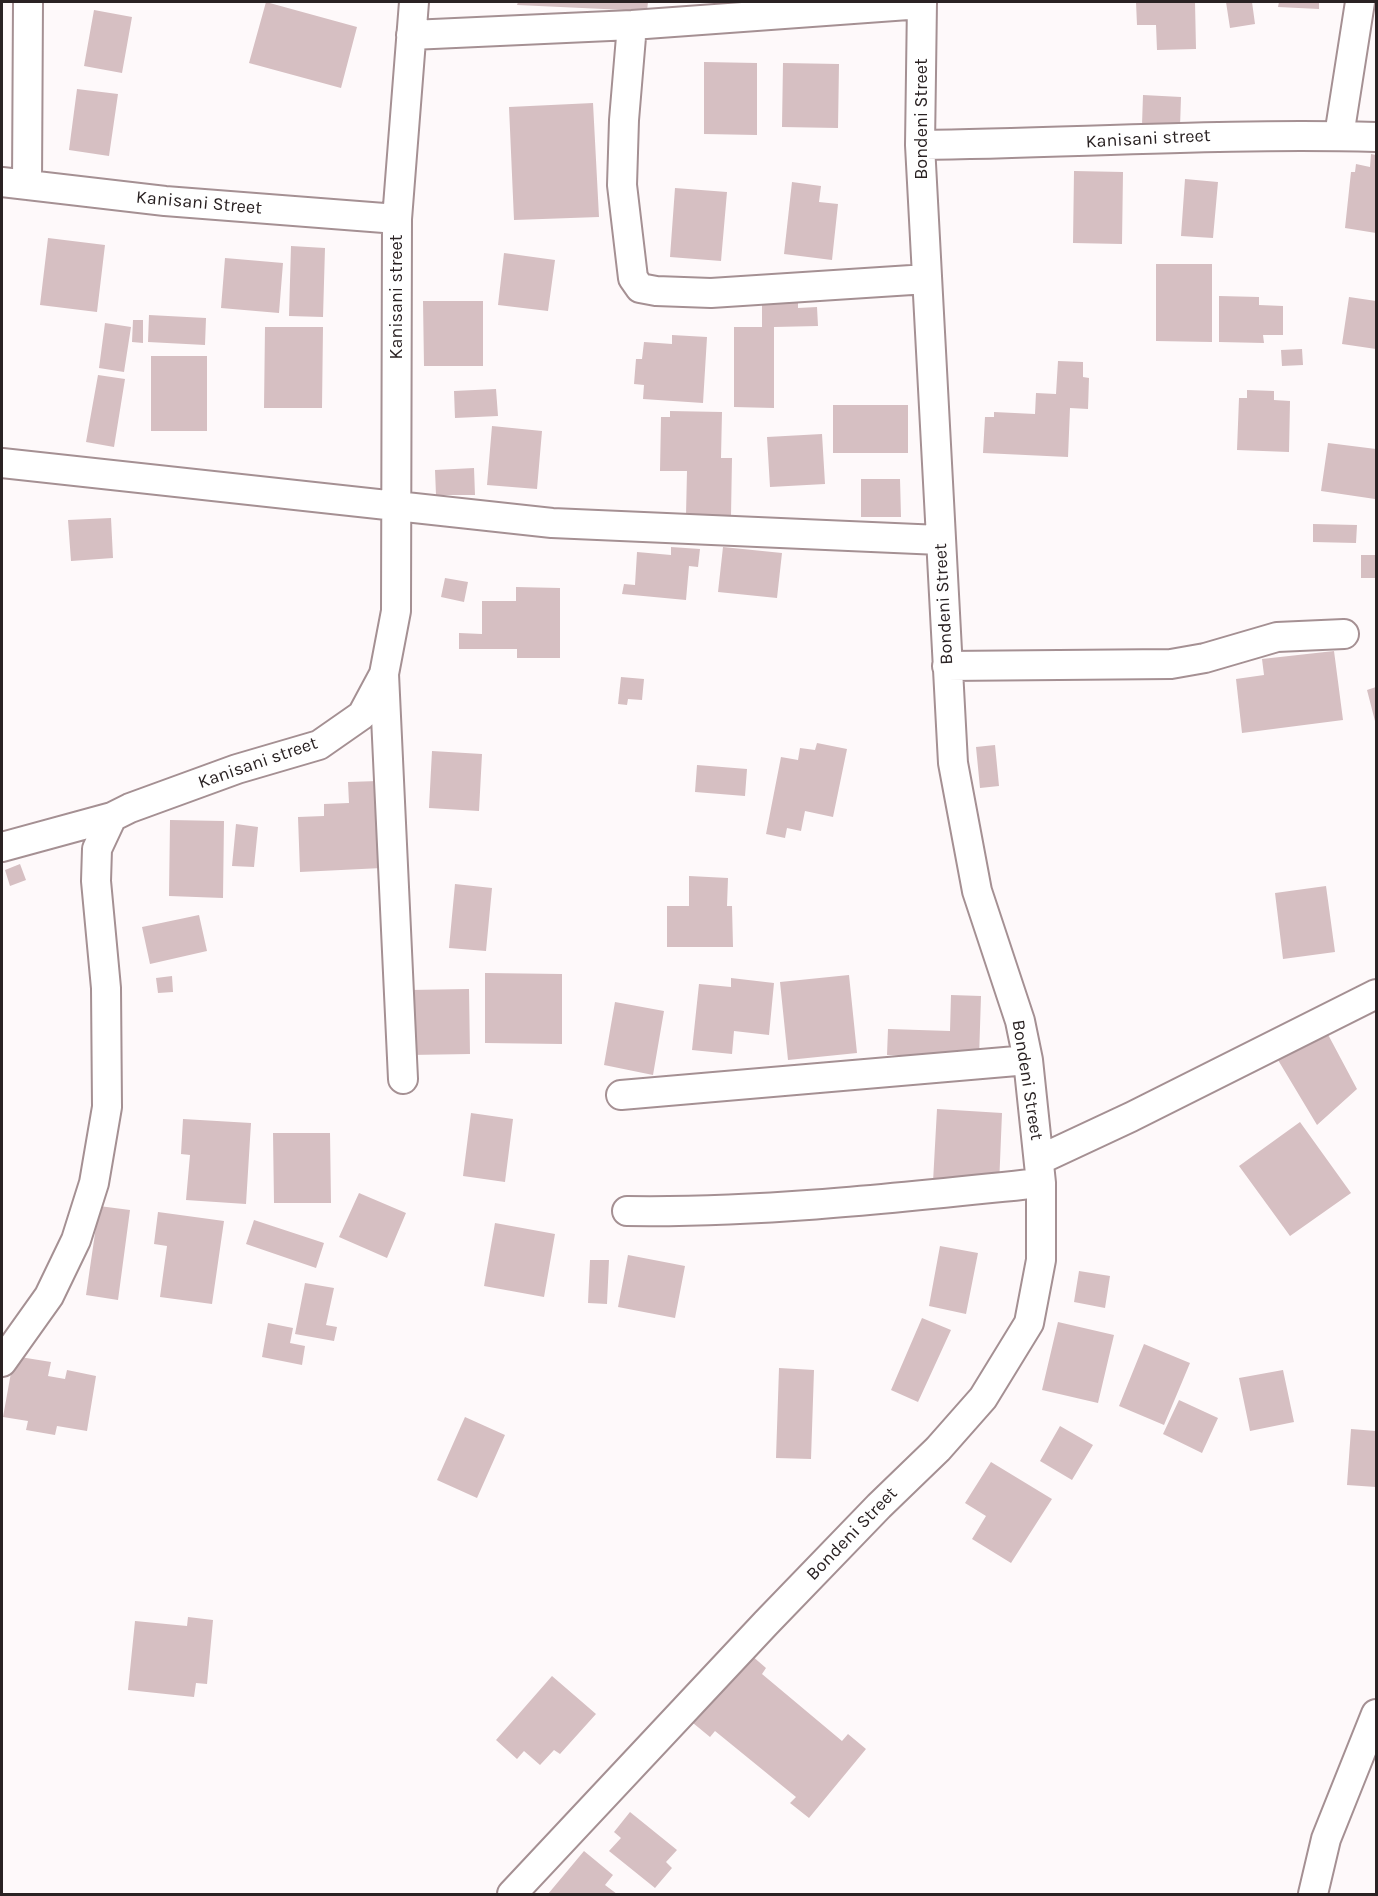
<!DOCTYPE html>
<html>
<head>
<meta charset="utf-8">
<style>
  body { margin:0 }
  #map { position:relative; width:1378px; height:1896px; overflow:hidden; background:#fef9fa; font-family:Karla,sans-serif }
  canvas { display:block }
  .frame { position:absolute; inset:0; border:3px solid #2a2223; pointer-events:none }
</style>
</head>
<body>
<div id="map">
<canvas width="1378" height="1896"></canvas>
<div class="frame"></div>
</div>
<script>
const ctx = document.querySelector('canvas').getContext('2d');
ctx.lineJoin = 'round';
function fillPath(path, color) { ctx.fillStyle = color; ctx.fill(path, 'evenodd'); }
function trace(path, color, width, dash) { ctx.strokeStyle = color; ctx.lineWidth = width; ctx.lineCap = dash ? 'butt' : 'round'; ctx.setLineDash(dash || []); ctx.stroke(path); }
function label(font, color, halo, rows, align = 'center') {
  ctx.font = font + ' Karla,sans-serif'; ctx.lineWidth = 5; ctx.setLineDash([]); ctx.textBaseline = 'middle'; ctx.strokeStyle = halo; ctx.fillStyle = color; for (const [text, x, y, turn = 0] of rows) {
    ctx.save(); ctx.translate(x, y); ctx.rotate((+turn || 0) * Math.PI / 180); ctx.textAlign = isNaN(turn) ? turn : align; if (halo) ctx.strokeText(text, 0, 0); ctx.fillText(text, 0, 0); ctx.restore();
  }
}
fillPath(new Path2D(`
  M266,2L357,27L341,88L249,63Z
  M518,2H648L647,11L517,5Z
  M1136,2H1195L1196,49L1157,50L1156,25H1137Z
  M1226,2H1252L1255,24L1230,28Z
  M1279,2H1319V9L1278,7Z
  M94,10L132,17L122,73L84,66Z
  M704,62L757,63V135L704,134Z
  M783,63L839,64L838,128L782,127Z
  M77,89L118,94L109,156L69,150Z
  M1143,95L1181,97L1180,127L1142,125Z
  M593,103L599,217L514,220L509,107Z
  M1371,154L1376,155V233L1345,228L1351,172H1355L1356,164L1370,167Z
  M1074,171L1123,172L1122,244L1073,243Z
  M1185,179L1218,182L1213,238L1181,236Z
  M792,182L821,186L819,202L838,204L832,260L784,254Z
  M675,188L727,192L721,261L670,257Z
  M48,238L105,245L97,312L40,305Z
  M291,246L325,248L323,317L289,316Z
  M504,253L555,260L548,311L498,305Z
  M225,258L283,263L279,313L221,308Z
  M1156,264H1212V342L1156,341Z
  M1219,296L1259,297V305L1283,306V335H1263L1264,343L1219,342Z
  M798,297V308L817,307L818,326L774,327V408L734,407V327H762V298Z
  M1349,297L1376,301V349L1342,344Z
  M423,301H483V366H424Z
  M149,315L206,318L205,345L148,342Z
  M133,320H143V343L132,342Z
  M105,323L131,327L124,372L99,368Z
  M265,327H323L322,408H264Z
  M672,335L707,337L703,403L643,399L644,385L634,384L636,359H642L644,342L672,344Z
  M1302,349L1303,365L1282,366L1281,350Z
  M151,356H207V431H151Z
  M1058,361L1083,362V377L1089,378L1088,409L1070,408L1068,457L983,453L985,417H994V412L1035,414L1036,393L1056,394Z
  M98,375L125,379L114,447L86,442Z
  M496,389L498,416L455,418L454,391Z
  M1247,390L1274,391V400L1290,401L1289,452L1237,450L1239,398H1247Z
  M833,405H908V453H833Z
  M670,411L722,412L721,458H732L731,516L686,515L687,471H660L661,417H670Z
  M492,426L542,431L537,489L487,485Z
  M822,434L825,484L770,487L767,437Z
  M1328,443L1376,449L1375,499L1321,491Z
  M474,468L475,495H436L435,470Z
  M861,479H900L901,517H861Z
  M111,518L113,558L71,561L68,520Z
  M1313,524L1357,525L1356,543L1313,542Z
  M671,547L700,549L698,567L689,566L686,600L622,594L624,584L635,585L637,552L671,555Z
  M723,547L782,553L777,598L718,592Z
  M1361,555H1376V578H1361Z
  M445,578L468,582L464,602L441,597Z
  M516,587L560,588V658H517V649H459V633L482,634V601H516Z
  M1334,651L1343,720L1242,733L1236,679L1264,675L1262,659Z
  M621,677L644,679L642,700L628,699L627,705L618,704Z
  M1376,687V725L1367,690Z
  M817,743L847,749L833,817L805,811L801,831L787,828L785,838L766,834L781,757L798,760L800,748L815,750Z
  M995,745L999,786L980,788L976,747Z
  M432,751L482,754L479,811L429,808Z
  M697,765L747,769L745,796L695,792Z
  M378,781L382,868L300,872L298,817L324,816V804L349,803L348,782Z
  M170,820L224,821L223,898L169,896Z
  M236,824L258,827L254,867L232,866Z
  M20,864L26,880L10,886L5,870Z
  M689,876L728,878L727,906H732L733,947H667V906H689Z
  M455,884L492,888L486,951L449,948Z
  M1326,886L1335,952L1283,959L1275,893Z
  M199,915L207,951L150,964L142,927Z
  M485,973L562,974V1044L485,1043Z
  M849,975L857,1053L788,1060L780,982Z
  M172,976L173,992L158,993L156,978Z
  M731,978L774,983L769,1035L734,1031L732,1054L692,1050L699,984L731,987Z
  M469,989L470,1054L410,1055L409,990Z
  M951,995L981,996L979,1058L887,1055L888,1029L950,1031Z
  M615,1002L664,1011L653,1075L604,1065Z
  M1324,1027L1357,1089L1317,1125L1278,1060Z
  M937,1109L1002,1113L999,1186L933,1182Z
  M471,1113L513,1119L505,1182L463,1176Z
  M183,1119L251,1123L246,1204L186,1200L190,1155L181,1154Z
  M1300,1122L1351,1193L1290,1236L1239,1166Z
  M273,1133H330L331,1203H274Z
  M359,1193L406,1213L387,1258L339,1237Z
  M99,1206L130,1210L118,1300L86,1295Z
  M158,1212L224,1221L212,1304L160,1297L167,1246L154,1244Z
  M254,1220L324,1243L316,1268L246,1244Z
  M495,1223L555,1234L544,1297L484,1286Z
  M940,1246L978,1253L966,1314L929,1306Z
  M628,1255L685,1266L675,1318L618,1307Z
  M590,1260H609L607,1304L588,1303Z
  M1079,1271L1110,1276L1105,1308L1074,1302Z
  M305,1283L334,1288L326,1325L337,1327L334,1341L295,1334Z
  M922,1318L951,1330L918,1402L891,1390Z
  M1058,1322L1114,1335L1098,1403L1042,1390Z
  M268,1323L293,1328L290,1343L305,1346L302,1365L262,1357Z
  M1144,1344L1190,1363L1164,1425L1119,1406Z
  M14,1356L51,1362L48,1376L65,1379L67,1370L96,1376L87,1431L57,1426L55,1435L26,1430L28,1421L3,1417Z
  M779,1368L814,1370L811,1459L776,1458Z
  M1283,1370L1294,1422L1250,1431L1239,1378Z
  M1179,1400L1218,1418L1202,1453L1163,1434Z
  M465,1417L505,1435L477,1498L437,1480Z
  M1060,1426L1093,1445L1072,1480L1040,1461Z
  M1351,1429L1376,1431V1487L1347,1485Z
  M991,1462L1052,1499L1011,1563L972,1539L986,1516L965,1503Z
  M188,1617L213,1620L207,1684L196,1683L194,1697L128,1690L135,1621L187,1626Z
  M751,1655L766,1668L762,1674L842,1741L848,1734L866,1749L809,1818L790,1803L796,1797L715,1731L710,1737L693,1723Z
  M552,1676L596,1714L560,1754L554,1750L540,1765L524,1751L517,1759L496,1740Z
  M630,1812L677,1850L666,1862L672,1868L655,1888L609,1851L621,1838L614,1832Z
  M584,1851L613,1875L605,1885L617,1894H548Z`), '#d6bfc2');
const street = new Path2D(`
  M632,25L624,120L622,185L633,278L640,288L656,291L711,293L927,279
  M411,35L632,25L922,4
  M1339,136L1360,2
  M920,145C1073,143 1224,133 1376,137
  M2,182L165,201L397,219
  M27,185L28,2
  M2,463L552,523L940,540
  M947,666L1171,664L1205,658L1277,637L1344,634
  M384,674L403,1079
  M2,847L112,817
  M621,1095L1028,1060
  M1039,1160L1131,1117L1376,994
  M627,1211C765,1213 904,1197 1041,1183
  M2,1362L49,1296L76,1240L94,1183L107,1107L106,988L96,881L97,849L112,817L130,808L237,769L319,745L362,715L384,674L396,611L397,219L414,2
  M512,1894L766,1623L879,1506L938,1449L983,1398L1029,1323L1041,1260V1183L1028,1060L1020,1021L977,891L953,763L920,145L922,2
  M1313,1894L1326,1839L1376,1714`);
trace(street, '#a59093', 32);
trace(street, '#fff', 28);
label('18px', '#2a2223', '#fff', [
  ["Bondeni Street",922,119,-90],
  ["Kanisani street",1148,139,-3],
  ["Kanisani Street",199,203,5],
  ["Kanisani street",397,297,-90],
  ["Bondeni Street",944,604,-93],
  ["Kanisani street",258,763,-19],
  ["Bondeni Street",1027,1080,81],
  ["Bondeni Street",852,1534,-46]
]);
</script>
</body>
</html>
